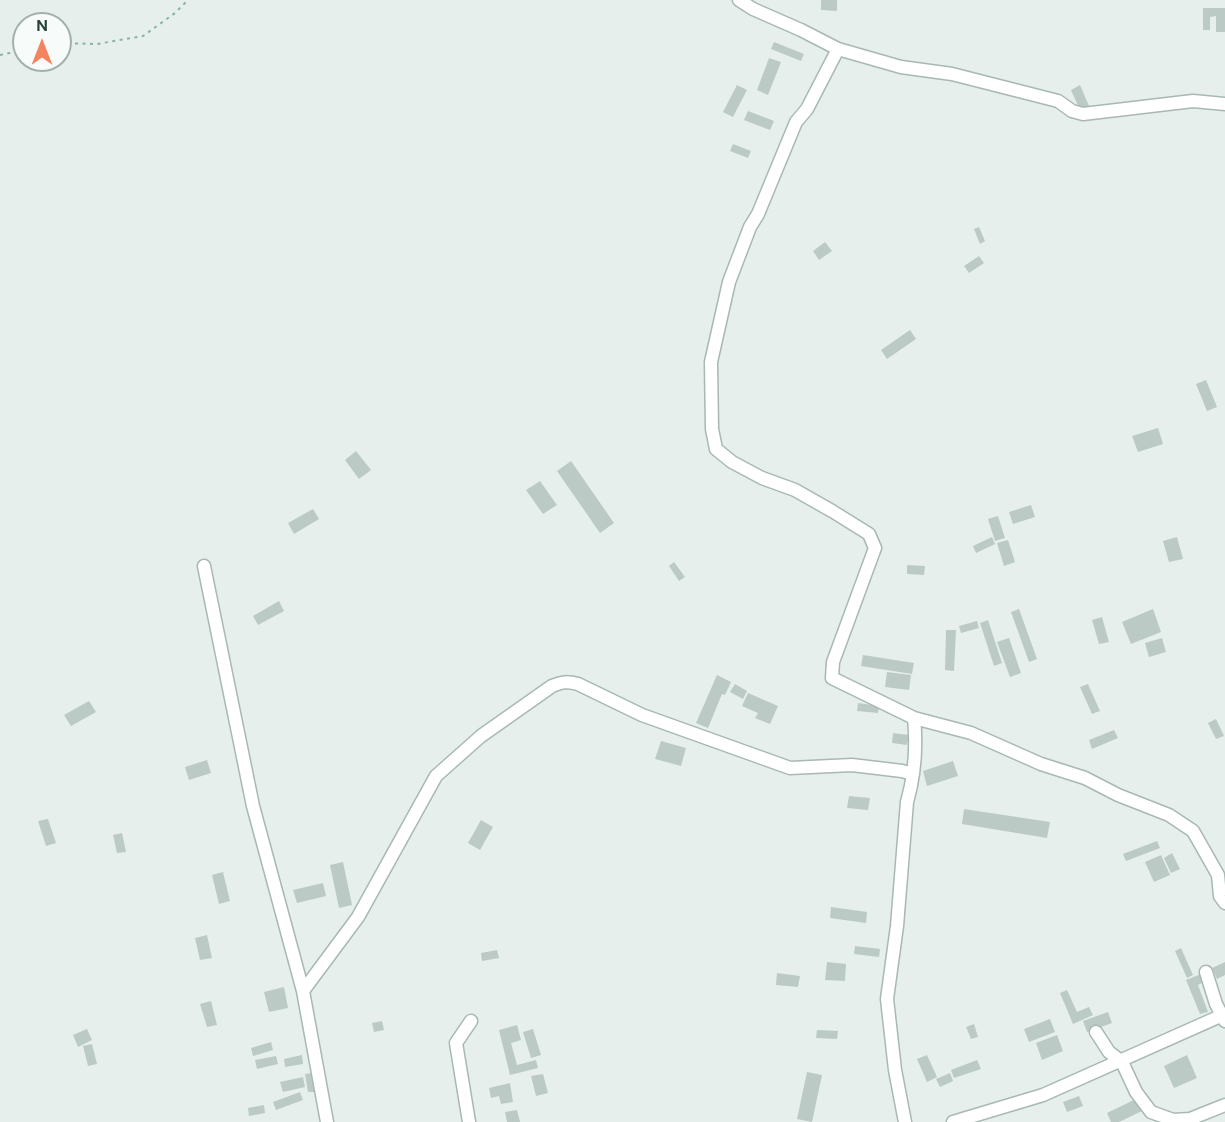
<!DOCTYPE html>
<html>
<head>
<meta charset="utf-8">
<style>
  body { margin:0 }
  #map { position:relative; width:1225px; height:1122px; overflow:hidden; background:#e6efeb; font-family:"DM Sans",sans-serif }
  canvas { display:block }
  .north { position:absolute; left:12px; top:12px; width:60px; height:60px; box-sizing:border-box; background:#f7fbf9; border:2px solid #a3b1ad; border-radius:50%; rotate:0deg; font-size:16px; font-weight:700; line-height:24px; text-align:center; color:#24423a }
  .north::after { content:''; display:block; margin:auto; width:21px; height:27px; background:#f4845f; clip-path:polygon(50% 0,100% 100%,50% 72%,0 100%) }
</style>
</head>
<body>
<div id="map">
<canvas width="1225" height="1122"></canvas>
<div class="north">N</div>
</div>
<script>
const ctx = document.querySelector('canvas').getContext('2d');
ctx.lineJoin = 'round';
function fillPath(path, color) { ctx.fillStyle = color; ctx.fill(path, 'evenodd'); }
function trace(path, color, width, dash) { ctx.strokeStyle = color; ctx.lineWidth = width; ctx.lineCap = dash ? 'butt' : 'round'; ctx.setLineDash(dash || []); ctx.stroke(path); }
fillPath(new Path2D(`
  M821,0H837V11L821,10Z
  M1203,8H1225V32H1216V16L1210,17V30H1203Z
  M774,42L804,54L801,61L771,49Z
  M769,58L781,62L768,95L757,90Z
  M737,85L747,90L733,117L723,112Z
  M1080,85L1089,106L1080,110L1071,90Z
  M748,111L774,121L770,130L744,120Z
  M733,144L751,151L748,158L730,151Z
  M979,227L985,241L980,244L974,229Z
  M825,242L832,251L819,260L813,251Z
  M979,256L984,263L969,273L964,266Z
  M910,330L916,339L887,359L881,350Z
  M1206,380L1217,407L1207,411L1196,384Z
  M1158,428L1163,444L1138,452L1132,436Z
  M356,451L371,470L359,479L345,460Z
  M571,461L614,523L600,533L557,471Z
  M540,481L557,505L543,514L526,490Z
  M1031,505L1035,517L1013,524L1009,512Z
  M313,509L319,519L294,534L288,523Z
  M998,516L1005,538L995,541L988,519Z
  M992,537L995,544L976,553L973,546Z
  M1177,537L1183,559L1169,562L1163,541Z
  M1008,540L1015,562L1004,566L997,543Z
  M674,562L685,577L679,581L669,566Z
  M907,565L925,566L924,575L907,574Z
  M279,601L284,611L258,625L253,616Z
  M1019,609L1037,659L1029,662L1011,612Z
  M1153,609L1161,632L1131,644L1122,622Z
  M1102,617L1109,642L1099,644L1092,620Z
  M988,620L1002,663L994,666L980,623Z
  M977,621L979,628L961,633L959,626Z
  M946,630H956L954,671L945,670Z
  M1009,638L1021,673L1010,677L997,642Z
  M1162,638L1166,652L1149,657L1145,643Z
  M863,655L914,663L912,674L861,666Z
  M887,672L911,675L909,690L885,687Z
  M717,675L731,682L725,695L722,694L708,728L696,723Z
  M735,684L747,691L743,699L730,692Z
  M1088,684L1100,711L1092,714L1080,687Z
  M748,693L778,706L770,724L755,718L758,713L742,706Z
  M89,701L96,712L71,726L64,715Z
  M858,703L879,706L878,713L857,711Z
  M1216,719L1224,736L1216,739L1208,723Z
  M1114,730L1118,738L1092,749L1089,740Z
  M893,733L909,735L907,745L892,743Z
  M661,741L686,748L681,766L655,759Z
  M207,760L211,773L189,780L185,767Z
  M953,761L958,776L927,786L923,771Z
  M849,796L870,798L868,810L847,808Z
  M964,809L1050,822L1047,838L962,824Z
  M48,819L56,843L46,846L38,821Z
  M481,820L493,827L480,850L468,843Z
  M122,833L126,852L117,853L113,835Z
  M1157,841L1160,848L1126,861L1123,854Z
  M1172,853L1180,869L1171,873L1164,858Z
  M1161,855L1170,875L1154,882L1145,862Z
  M343,862L352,905L339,908L330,865Z
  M223,872L230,901L219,904L212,875Z
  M323,883L326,896L297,903L293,890Z
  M831,907L867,912L866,923L830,918Z
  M207,935L212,958L200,960L195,938Z
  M855,946L880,949L879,957L854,954Z
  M1181,948L1193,975L1187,978L1175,951Z
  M497,950L499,958L482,961L481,953Z
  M827,962L846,964L845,981L825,980Z
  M1225,962V975L1217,979L1212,968Z
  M777,973L800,976L798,987L776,985Z
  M1201,974L1204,982L1198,985L1208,1012L1200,1014L1186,980Z
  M284,987L288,1008L269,1012L264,992Z
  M1067,990L1077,1012L1089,1007L1093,1015L1073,1024L1060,993Z
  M211,1001L217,1025L207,1027L200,1004Z
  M1108,1012L1112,1023L1087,1032L1083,1021Z
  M1050,1019L1055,1032L1029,1042L1024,1029Z
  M382,1021L384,1030L374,1032L372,1023Z
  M974,1024L978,1037L971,1039L966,1027Z
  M517,1025L521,1040L511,1043L517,1065L536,1060L538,1068L510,1075L499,1030Z
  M87,1029L92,1040L78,1047L73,1035Z
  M533,1029L541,1055L531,1058L523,1032Z
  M817,1030L838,1031L837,1039L816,1038Z
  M1057,1035L1063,1051L1042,1060L1036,1043Z
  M271,1042L273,1050L253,1056L251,1048Z
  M92,1044L97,1064L88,1066L83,1046Z
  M302,1055L303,1064L285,1067L284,1059Z
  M927,1055L937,1077L927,1082L917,1059Z
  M1187,1055L1197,1078L1174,1088L1164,1066Z
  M276,1056L278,1064L257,1069L255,1060Z
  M977,1060L981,1069L954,1078L951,1070Z
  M807,1072L822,1075L812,1122L797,1119Z
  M312,1073L315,1092H308L305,1074Z
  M950,1073L953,1081L940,1087L936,1079Z
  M543,1074L548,1093L536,1096L531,1076Z
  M303,1077L305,1087L283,1092L280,1082Z
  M510,1083L513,1102L501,1104L499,1096L491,1098L489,1088Z
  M300,1092L303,1100L276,1110L273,1102Z
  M1079,1096L1083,1106L1067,1112L1063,1102Z
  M1138,1098L1144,1110L1119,1122H1111L1107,1113Z
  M264,1105L265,1113L249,1116L248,1108Z
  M517,1110L520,1122H507L505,1112Z`), '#bbcac4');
const minor = new Path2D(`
  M739,0L753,9L801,30L838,49
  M1225,104L1193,101L1083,114L1072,111L1058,101L952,74L901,67L838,49L807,109L796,122L758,214L750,227L729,282L711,362L712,429L716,449L732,462L762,478L795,490L832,511L869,534L875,548L833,662L832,678L914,718L971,733L1041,764L1085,778L1118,795L1169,815L1193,831L1218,875L1220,896L1225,903
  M204,566L253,806L303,991L327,1122
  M1206,972L1216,1004L1225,1021
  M303,991L358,917L436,776L481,736L552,686C562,682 567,681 578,684L642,715L790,768L852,765L902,771L913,774
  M1096,1032L1109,1052L1122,1062L1136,1092L1151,1112L1173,1120L1190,1119L1225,1105
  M469,1122L456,1043L471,1021
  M905,1122L895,1070L887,999L897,926L907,802C915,774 917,748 914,718
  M953,1122L1043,1095L1225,1014`);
trace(minor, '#a8b8b2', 15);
trace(new Path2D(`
  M60,43L97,44L143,36L175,13L188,0
  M0,55L24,50`), '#86b3a5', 2, [3, 4.5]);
trace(minor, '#fff', 12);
</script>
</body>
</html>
